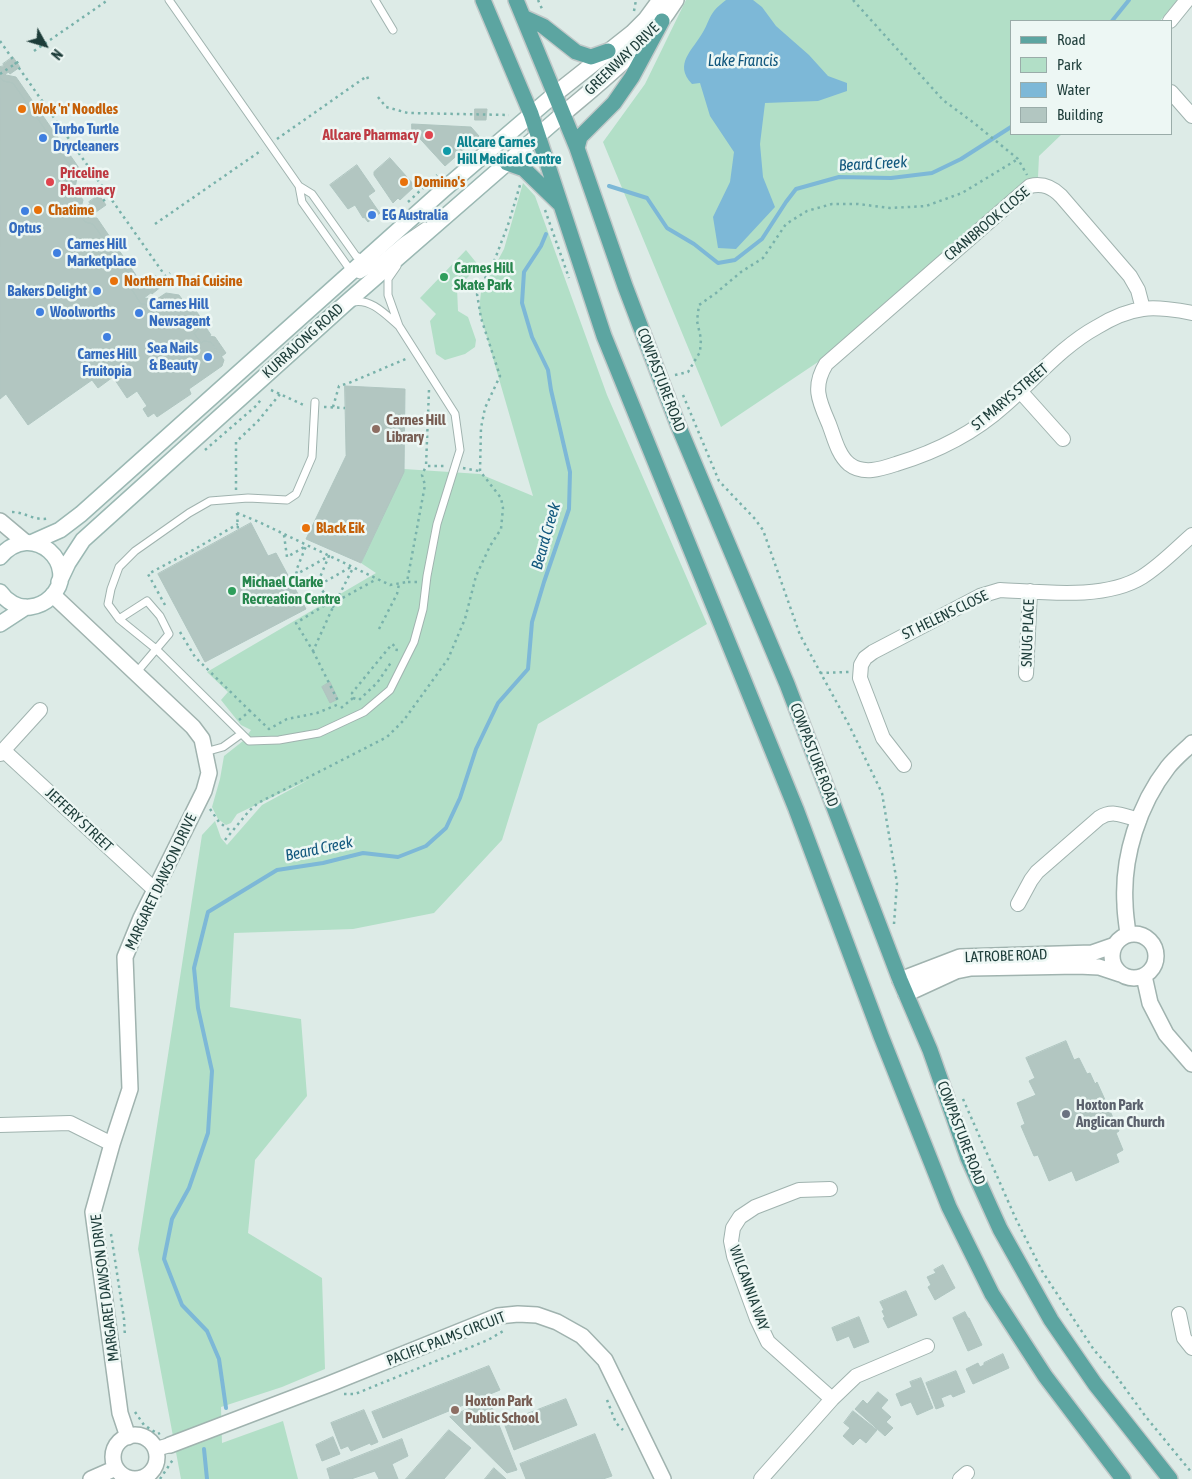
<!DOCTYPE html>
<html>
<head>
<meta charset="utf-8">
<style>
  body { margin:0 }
  #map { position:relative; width:1192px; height:1479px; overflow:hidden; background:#ddebe7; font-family:"Asap Condensed",sans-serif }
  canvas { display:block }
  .legend { position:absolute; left:1010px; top:20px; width:162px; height:115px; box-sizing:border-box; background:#edf7f4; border:1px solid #9aaca9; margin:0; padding:6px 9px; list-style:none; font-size:15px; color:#1d3c39 }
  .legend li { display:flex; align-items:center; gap:10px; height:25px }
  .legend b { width:25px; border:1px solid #9aaca9 }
  .north { position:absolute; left:20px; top:20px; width:50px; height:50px; -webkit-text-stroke:4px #edf7f4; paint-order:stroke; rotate:129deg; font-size:14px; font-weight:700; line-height:20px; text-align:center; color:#1d3c39 }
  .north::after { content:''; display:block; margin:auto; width:18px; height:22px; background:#1d3c39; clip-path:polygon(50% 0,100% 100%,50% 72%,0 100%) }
</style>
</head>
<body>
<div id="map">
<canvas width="1192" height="1479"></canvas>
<ul class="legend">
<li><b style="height:6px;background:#5ca5a1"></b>Road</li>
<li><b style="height:14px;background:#b2dfc7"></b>Park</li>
<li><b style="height:14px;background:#7db8d7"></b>Water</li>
<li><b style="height:14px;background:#b2c6c1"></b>Building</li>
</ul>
<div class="north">N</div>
</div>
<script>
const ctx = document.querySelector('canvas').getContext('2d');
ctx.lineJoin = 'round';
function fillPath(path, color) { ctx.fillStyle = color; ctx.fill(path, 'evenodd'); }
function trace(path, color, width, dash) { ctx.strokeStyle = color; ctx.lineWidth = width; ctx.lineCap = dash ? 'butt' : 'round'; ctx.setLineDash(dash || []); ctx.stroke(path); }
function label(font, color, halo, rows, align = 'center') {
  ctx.font = font + ' "Asap Condensed",sans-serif'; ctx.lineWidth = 5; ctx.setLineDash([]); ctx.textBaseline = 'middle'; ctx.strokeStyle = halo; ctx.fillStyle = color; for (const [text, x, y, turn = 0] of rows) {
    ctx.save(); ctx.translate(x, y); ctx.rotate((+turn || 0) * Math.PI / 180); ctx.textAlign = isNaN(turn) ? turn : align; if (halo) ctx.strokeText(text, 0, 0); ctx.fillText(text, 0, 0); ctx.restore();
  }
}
fillPath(new Path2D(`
  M686,0H1177L1160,21H1011V134H1062L1039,156L1038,177L1019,187L818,362L721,427L603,142L645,84Z
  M523,183L535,196L607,395L707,624L538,724L502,840L434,913L353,929L234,933L230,1007L301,1019L307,1096L255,1160L248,1233L322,1278L325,1369L282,1387L221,1407L222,1443L283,1421L298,1479H181L138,1249L202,835L215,821L221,838L227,845L262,805L310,779L237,814L231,823L226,825L218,819L212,807L220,779L224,756L243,741L251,730L241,725L221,700L228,692L207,672L376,573L361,563L404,469L480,474L533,496L479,310L481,292L504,249Z
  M466,250L479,266L457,288L458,311L468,317L476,340L475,347L465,354L445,360L436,354L430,321L436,314L420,298Z`), '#b2dfc7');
fillPath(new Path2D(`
  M726,0H753L762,7L776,26L809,55L828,76L847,83V91L818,101L765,103L760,144L763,177L775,207L736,249L718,248L713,217L730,182L734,152L710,116L700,83L692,84C673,64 693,50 703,32C707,26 709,17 714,11C717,7 722,3 726,0Z`), '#7db8d7');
trace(new Path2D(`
  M1112,21L1129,0
  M609,186L647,198L667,228L694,244L718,263L735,260L762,239L786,202L796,189L839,177L891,178L932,173L961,159L1011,127
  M226,1408L219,1359L207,1331L182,1305L164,1259L172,1219L189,1188L208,1133L212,1071L198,1008L194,968L208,912L277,870L323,863L363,853L398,857L426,846L446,828L460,798L476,749L498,703L528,669L532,622L544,582L569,509L570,472L551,390L548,370L532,337L522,303L524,272L541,246L546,234
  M204,1449L207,1479`), '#7db8d7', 4);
const building = new Path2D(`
  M13,57L20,67L10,74L3,64Z
  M4,66L9,72L5,74L6,75L16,77L79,168L75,188L83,200L81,208L83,209L90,204L94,210L87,215L89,218H97L140,281L138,289L139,290L146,285L152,292L144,298L153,299L154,301L166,293L179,295L184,302L191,304L204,322L202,327L205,326L211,335L209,336L215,337L226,353L221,357L211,342L204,341L201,343L194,333L197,331L198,323L188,309L180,307L175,300H167L153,309L150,305L141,304L132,290L134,282L93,224L85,222L76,209L77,201L70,190L73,170L13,83L3,81L0,77V67Z
  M0,77L3,81L13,83L73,170L70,190L77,201L76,209L85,222L93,224L134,282L132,290L141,304L150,305L153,309L167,300H175L180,307L188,309L198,323L197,331L194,333L201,343L204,341L211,342L224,360L222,366L189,389L191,394L157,417L154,413L148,417L143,409L147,406L137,391L127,398L113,377L98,388L92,380L28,425L6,394L0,399Z
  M475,109H487L486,120H475Z
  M412,124L471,127L479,136L445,166L412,130Z
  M390,158L415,186L400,200L398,198L393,203L374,175V172Z
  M357,165L375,191L368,196L377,209L363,218L355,205L348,209L330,185Z
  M99,195L106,205L96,212L89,202Z
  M377,209L380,213L368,222L364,217Z
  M156,276L162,286L152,294L146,284Z
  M345,386L405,389L404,472L361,563L306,539L346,456Z
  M251,523L268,556L276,553L306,609L205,662L158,574Z
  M330,682L338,699L330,703L322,687Z
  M1066,1041L1074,1060L1079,1058L1087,1074L1090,1073L1095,1084L1097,1082L1119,1131L1116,1133L1123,1150L1116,1154L1119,1162L1076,1181L1072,1171L1049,1181L1038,1155L1034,1156L1021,1126L1025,1124L1017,1103L1036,1095L1029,1081L1035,1078L1026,1058Z
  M943,1265L955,1288L935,1300L928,1287L931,1285L927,1277L936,1273L934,1270Z
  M906,1291L917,1315L888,1328L883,1318L885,1317L882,1311L884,1310L880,1302Z
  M965,1312L968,1318H969L982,1345L968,1351L953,1318Z
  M859,1317L869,1342L854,1348L849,1336L837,1341L832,1328Z
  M1003,1354L1009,1368L973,1384L966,1369L978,1363L980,1367L984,1365V1363Z
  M489,1366L500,1390L383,1438L372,1412Z
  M956,1371L965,1392L953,1397L951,1394L941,1398L944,1406L936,1409L926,1383Z
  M921,1378L933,1408L917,1415L911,1402L901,1406L896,1394L912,1387L910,1382Z
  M878,1392L888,1400L881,1408L891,1417L886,1422L893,1428L885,1436L855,1409L863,1400L867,1404Z
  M566,1399L577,1425L514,1450L504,1423Z
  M489,1400L517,1470L507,1473L450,1417Z
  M364,1410L378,1442L371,1445L370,1443L351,1451L348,1446L341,1449L331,1423Z
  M853,1411L877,1430L866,1443L860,1438L853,1445L843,1436L850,1428L844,1423Z
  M449,1430L471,1448L444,1479H406Z
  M595,1434L612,1476L603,1479H526L520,1464Z
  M333,1437L340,1454L322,1461L316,1445Z
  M402,1439L408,1456L392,1464L398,1479H379L375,1471L351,1479H330L327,1469Z
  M494,1468L506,1479H485Z`);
fillPath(building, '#b2c6c1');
trace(building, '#afc5c0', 1);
const service = new Path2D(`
  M169,0L299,186L312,194L356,256L364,260
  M375,0L393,30
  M299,186L302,202L351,271L360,275L367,271L403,241L425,226
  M353,302C371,298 386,315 399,326
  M315,402L312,457L296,494L287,500L248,498L210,501L189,513L135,551L119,567L111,589L108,604L119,619L156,649L249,741L279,740L319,733L364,712L390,690L414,642L423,609L427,576L437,524L460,450L455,414L399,326L388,295V279L397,266
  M119,619L147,601L160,616L169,634L136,673
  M205,752L223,747L241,734`);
const minor = new Path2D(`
  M1170,21L1187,0
  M1171,92L1192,116
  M1143,309L1138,290L1130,276L1061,196C1052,187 1043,183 1030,186L826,364C812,387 819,401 829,424C834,437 838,455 849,464C863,475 881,469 896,464C936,452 974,433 1005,405C1035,379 1062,346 1097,327C1110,319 1128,311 1143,309C1156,307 1179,310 1192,313
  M1020,391L1063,439
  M1026,674L1030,591
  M3,750L155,890
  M0,754L40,710
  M904,765L883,738L860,678L861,665L865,658L873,652L980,596L1000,590C1043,592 1105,600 1142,577C1161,565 1176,549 1192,535
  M1018,904L1031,880L1037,872L1099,818C1113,809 1124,816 1139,820
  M0,1125L70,1123L112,1144
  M830,1189L799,1190L755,1207L740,1217L733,1228L731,1241L734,1256L757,1319L768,1342L832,1399
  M1179,1314L1184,1338L1192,1348
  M156,1449L170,1445
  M141,1478V1479
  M761,1479L832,1399L856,1376L927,1346
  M960,1479L967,1473`);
const tertiary = new Path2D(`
  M555,94L632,33L646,19L660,0
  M563,114C603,80 648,45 676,0
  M0,521L25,542
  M53,595L193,727L202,739L209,773L204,791L141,918L125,957L130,1089L112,1144L93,1212L120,1413L128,1437
  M1112 956a22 22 0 1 1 44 0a22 22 0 1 1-44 0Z
  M1128,935C1127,924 1125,914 1125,904C1122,857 1139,804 1168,767C1175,758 1184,751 1192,743
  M1144,976L1150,1003L1166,1034L1192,1064
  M900,980L960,957L1092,953L1115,945
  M906,994L956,971L971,968L1078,966L1099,967L1120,974
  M113 1457a22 22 0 1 1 44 0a22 22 0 1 1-44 0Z
  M170,1445L327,1385L498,1316L518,1314L537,1315L557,1322L582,1336L605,1360L663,1479
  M91,1479L116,1468`);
const secondary = new Path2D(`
  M33,542L60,530L81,514L443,190L555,94
  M0,557C32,518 82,566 51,597C45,603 38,606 30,607C18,609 6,601 0,592
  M59,582L68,563L83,540L346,303L563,114
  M0,624L26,607`);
const primary = new Path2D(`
  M483,0L531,114L604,336L796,809L881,1036L949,1207L992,1294L1045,1376L1123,1479
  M516,0L577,148L625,286L678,425L787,684L900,980L930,1050L968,1158L1000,1229L1051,1320L1095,1384L1170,1479
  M523,17L543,26L576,52L591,57L608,51
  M577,148L580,137L614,103L632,77L662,21
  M507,163L524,169L559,203`);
trace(service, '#a0b3af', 9);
trace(minor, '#a0b3af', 16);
trace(tertiary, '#a0b3af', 18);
trace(secondary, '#9bb8b3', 18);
trace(primary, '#c0c8c8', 18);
trace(new Path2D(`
  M538,0L543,11
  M853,0L943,100L974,123L1018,159L1027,175
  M634,11L636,0
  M0,41L166,277
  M34,51L108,0
  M0,74L21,60
  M378,97L386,107L408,113L509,115
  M277,139L367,76L368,79
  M103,201L114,193
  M408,202L437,175
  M545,210L569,278
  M155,224L262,150
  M159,281L170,273
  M675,375L688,372L700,352L701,339L697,321L699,305L716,293L741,272L763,258L786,224L807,211L832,204H858L890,208L926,206L962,193L1018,159
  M271,390L306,406
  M429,390L426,466H445
  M683,395L719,481L755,519L763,530L800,635L849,725L882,793L897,883L894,924
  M324,407L345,408
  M333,407L339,386L349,383L408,358
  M205,450L257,405L262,398
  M463,468L479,471
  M236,490V442L258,421L280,394
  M12,512C25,512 36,522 50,518
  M237,513L259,522L390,585L407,582
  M237,513L238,530
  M284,535L287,557L306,546L296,571L297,574L329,556L318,582L319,585L351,567
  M417,582H407L425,485L422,475L426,466
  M319,585L333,607L353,568
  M337,601L377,579
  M330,602L296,623L313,651L333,607
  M165,605L148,574L195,549L238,524
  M379,629L397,594L399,584
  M180,632L195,657L250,711
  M313,651L339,703
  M820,673L849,672
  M353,698L359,700L377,683L392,661
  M341,708L353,698L352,693L392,644L397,648L396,654
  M239,720L250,711L269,729L287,719L317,713L339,704
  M210,809L219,822L232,832
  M225,840L249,811L258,803L387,737L404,720L448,659L465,619L476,576L490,546L501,529L503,508L501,498L480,471L481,428L485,408L500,376L481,318L477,294L495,259L509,222L520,185
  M963,1099L1015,1217L1042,1271L1094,1350L1111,1369L1146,1417L1192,1473
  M111,1234L124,1319L125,1337
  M344,1394H355L488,1340L505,1330
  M607,1400L616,1423L623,1430
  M135,1412L144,1425L158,1434L160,1433
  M160,1479L174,1458`), '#79b2ab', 2.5, [2.5, 4]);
trace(service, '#fff', 7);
trace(minor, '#fff', 14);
trace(tertiary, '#fff', 15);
trace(secondary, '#fff', 15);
trace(primary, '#5ca5a1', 15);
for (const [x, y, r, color] of [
  [22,109,5,"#e8710a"],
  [429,135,5,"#e0444e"],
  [43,138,5,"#3f7fe0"],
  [447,151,5,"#0f9aa8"],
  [50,182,5,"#e0444e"],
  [404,182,5,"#e8710a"],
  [38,210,5,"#e8710a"],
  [25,211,5,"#3f7fe0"],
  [372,215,5,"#3f7fe0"],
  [57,253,5,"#3f7fe0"],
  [444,277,5,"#2e9e5b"],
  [114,281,5,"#e8710a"],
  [97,291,5,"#3f7fe0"],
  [40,312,5,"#3f7fe0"],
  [139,313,5,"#3f7fe0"],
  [107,337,5,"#3f7fe0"],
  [208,357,5,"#3f7fe0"],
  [376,429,5,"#8d6e63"],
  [306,528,5,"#e8710a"],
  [232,591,5,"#2e9e5b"],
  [1066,1114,5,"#6b7280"],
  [455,1410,5,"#8d6e63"]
]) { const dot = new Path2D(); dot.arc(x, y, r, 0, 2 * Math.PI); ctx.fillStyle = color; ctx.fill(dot); trace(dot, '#edf7f4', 2); }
label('15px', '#1d3c39', '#edf7f4', [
  ["GREENWAY DRIVE",622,59,-44],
  ["CRANBROOK CLOSE",987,224,-40],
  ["KURRAJONG ROAD",303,341,-42],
  ["COWPASTURE ROAD",661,380,69],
  ["ST MARYS STREET",1010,397,-40],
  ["ST HELENS CLOSE",945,615,-26],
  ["SNUG PLACE",1028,633,-88],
  ["COWPASTURE ROAD",814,755,69],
  ["JEFFERY STREET",79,820,43],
  ["MARGARET DAWSON DRIVE",161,882,-65],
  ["LATROBE ROAD",1006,956,-2],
  ["COWPASTURE ROAD",961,1133,69],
  ["MARGARET DAWSON DRIVE",105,1288,-97],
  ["WILCANNIA WAY",749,1288,70],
  ["PACIFIC PALMS CIRCUIT",446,1339,-21]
]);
label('bold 15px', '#c56008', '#edf7f4', [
  ["Wok 'n' Noodles",32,109],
  ["Domino's",414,182],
  ["Chatime",48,210],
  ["Northern Thai Cuisine",124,281],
  ["Black Eik",316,528]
], 'left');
label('bold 15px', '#366cbe', '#edf7f4', [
  ["Turbo Turtle",53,129],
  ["Drycleaners",53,146],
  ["EG Australia",382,215],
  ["Optus",25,228,"center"],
  ["Carnes Hill",67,244],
  ["Marketplace",67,261],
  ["Bakers Delight",87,291,"right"],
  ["Carnes Hill",149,304],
  ["Newsagent",149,321],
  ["Woolworths",50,312],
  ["Sea Nails",198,348,"right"],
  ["& Beauty",198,365,"right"],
  ["Carnes Hill",107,354,"center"],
  ["Fruitopia",107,371,"center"]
], 'left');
label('bold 15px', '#be3a42', '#edf7f4', [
  ["Allcare Pharmacy",419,135],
  ["Priceline",60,173,"left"],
  ["Pharmacy",60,190,"left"]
], 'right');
label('bold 15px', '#0d838f', '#edf7f4', [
  ["Allcare Carnes",457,142],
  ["Hill Medical Centre",457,159]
], 'left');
label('bold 15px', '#27864d', '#edf7f4', [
  ["Carnes Hill",454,268],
  ["Skate Park",454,285],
  ["Michael Clarke",242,582],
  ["Recreation Centre",242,599]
], 'left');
label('bold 15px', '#785e54', '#edf7f4', [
  ["Carnes Hill",386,420],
  ["Library",386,437],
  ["Hoxton Park",465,1401],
  ["Public School",465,1418]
], 'left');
label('bold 15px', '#5b616d', '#edf7f4', [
  ["Hoxton Park",1076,1105],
  ["Anglican Church",1076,1122]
], 'left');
label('italic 16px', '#11577d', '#edf7f4', [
  ["Lake Francis",743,61],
  ["Beard Creek",873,164,-3],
  ["Beard Creek",546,536,-74],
  ["Beard Creek",319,849,-12]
]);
</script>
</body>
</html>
